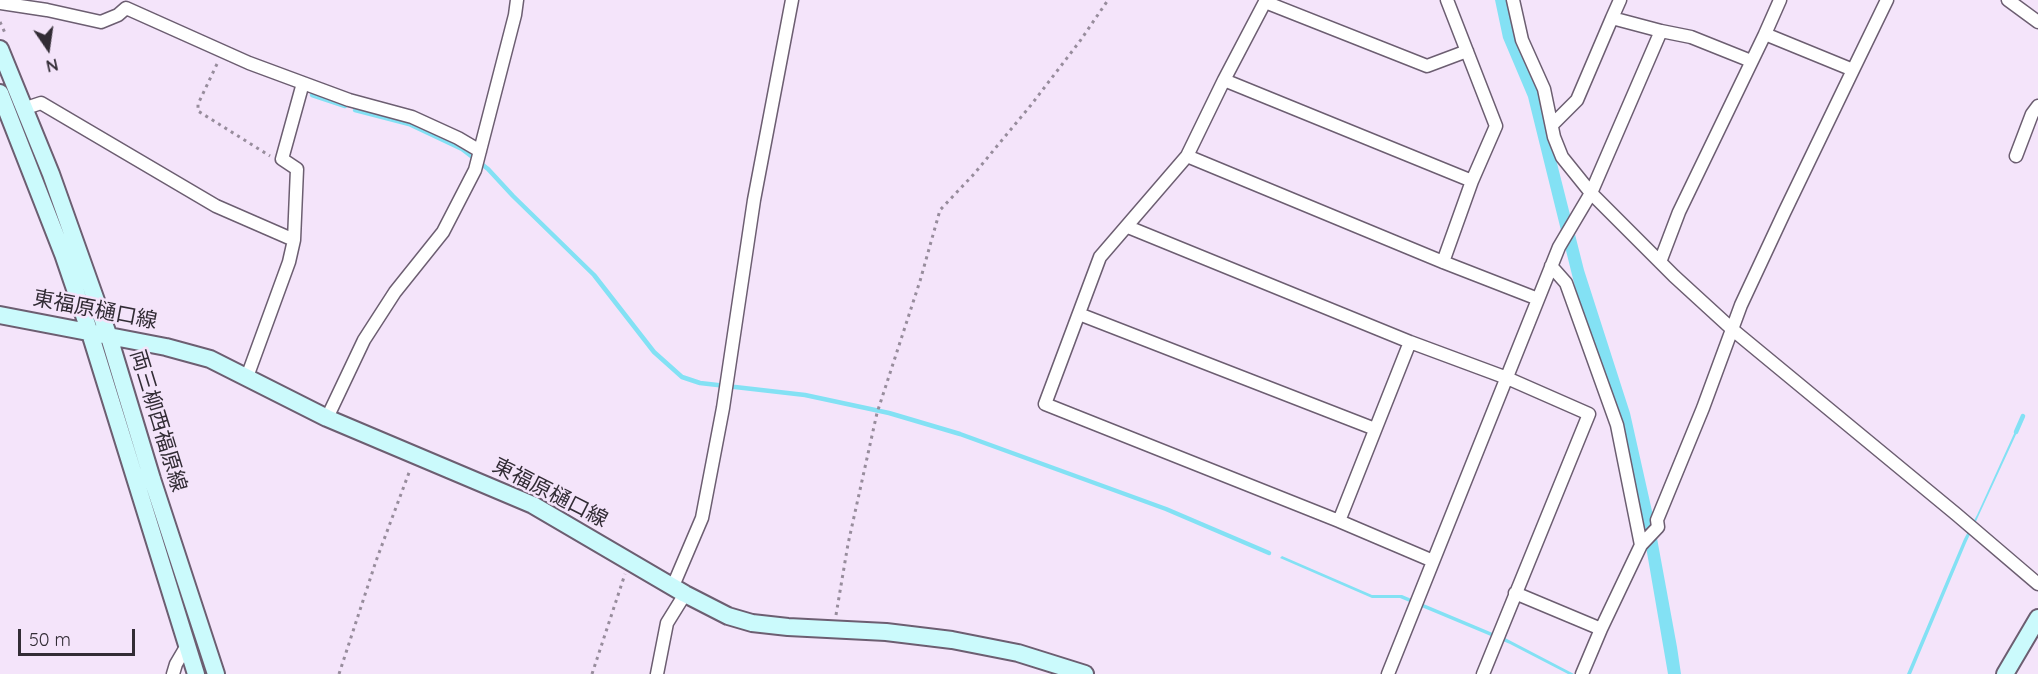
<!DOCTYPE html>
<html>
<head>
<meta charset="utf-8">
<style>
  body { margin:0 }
  #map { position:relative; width:2038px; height:674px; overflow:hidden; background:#f4e4fa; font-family:Quicksand,sans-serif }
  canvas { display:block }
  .north { position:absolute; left:18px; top:18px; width:60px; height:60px; -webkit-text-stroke:4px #f4e4fa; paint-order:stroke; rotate:167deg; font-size:16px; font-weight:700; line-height:24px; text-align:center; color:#322c35 }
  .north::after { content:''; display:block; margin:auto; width:21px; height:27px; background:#322c35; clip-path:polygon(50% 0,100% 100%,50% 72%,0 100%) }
  .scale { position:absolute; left:18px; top:629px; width:117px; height:27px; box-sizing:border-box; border:3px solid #322c35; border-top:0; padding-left:8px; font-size:18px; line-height:21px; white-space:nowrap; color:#322c35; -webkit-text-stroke:4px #f4e4fa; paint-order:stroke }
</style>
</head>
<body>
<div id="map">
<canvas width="2038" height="674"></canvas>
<div class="north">N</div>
<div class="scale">50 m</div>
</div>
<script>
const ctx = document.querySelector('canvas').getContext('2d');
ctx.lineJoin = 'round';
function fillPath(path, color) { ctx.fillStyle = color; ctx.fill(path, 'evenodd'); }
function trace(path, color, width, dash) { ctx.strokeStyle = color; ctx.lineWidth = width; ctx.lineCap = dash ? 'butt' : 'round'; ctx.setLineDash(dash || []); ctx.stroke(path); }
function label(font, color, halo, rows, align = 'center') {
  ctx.font = font + ' Quicksand,"Noto Sans JP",sans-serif'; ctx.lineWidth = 5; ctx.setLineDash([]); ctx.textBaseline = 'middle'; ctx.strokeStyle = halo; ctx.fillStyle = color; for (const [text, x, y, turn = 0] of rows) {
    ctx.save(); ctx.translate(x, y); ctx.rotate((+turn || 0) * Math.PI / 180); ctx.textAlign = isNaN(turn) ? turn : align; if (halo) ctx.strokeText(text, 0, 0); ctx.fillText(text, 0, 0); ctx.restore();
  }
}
fillPath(new Path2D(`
  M1495,0H1509L1514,33L1539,92L1584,270L1630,413L1652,511L1677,647L1681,674H1668L1640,512L1576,291L1528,97L1503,38Z
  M2017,427L2019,428L1966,543L1911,674H1907L1964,539L1977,515Z
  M1282,556L1372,595H1402L1507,639L1574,674H1568L1510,644L1400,598H1372L1280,558Z`), '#83e1f4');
trace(new Path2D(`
  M312,95L345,106
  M355,110L409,124L462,149L488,169L513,196L594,275L654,352L682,377L700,383L805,395L889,413L960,434L1166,509L1269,553
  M2016,432L2023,416`), '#83e1f4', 4.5);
const street = new Path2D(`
  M1266,0L1224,80L1187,156L1100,257L1045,404L1339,521L1410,342
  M1513,0L1522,40L1544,89L1554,137L1562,157L1591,193L1674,276L1733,330L1956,514L2038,584
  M1620,0L1612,18L1661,31
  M1780,0L1765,34L1853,70L1887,0
  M2008,0L2038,22
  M1265,2L1427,66L1467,51
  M0,3L47,10L101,22L118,15L126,8L249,63L303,83
  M1224,80L1472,181
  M26,108L41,103L216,206L294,240
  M1552,125L1577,100L1612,18
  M1187,156L1443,262L1538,299
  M2016,156L2032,114L2038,106
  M1128,227L1410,342L1507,378L1589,414L1483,674
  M1443,262L1472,181L1496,126L1447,0
  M1660,262L1679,212L1765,34
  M1551,266L1566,283L1617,425L1641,545L1601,629
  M1079,314L1375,429
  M247,377L289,262L294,240L297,169L282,159L303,83L349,100L412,117L458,138L480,151
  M327,418L364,340L395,292L443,232L475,170L515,15L517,0
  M1339,521L1433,561
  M1641,545L1658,527L1657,520L1703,408L1741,305L1784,213L1853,70
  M673,586L702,518L723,408L754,200L792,0
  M1515,593L1601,629L1582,674
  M173,674L176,664L186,647
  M657,674L667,623L685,594
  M1388,674L1559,247L1591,193L1661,31L1691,37L1751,61`);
const secondary = new Path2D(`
  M0,49L51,174L109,337L152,479L216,674
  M0,93L63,254L90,333L196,674
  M0,315L166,347L210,359L327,418L533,505L685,594L728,616L752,623L788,627L886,632L952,640L1018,653L1085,674
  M2005,674L2038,618`);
trace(street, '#6c5e71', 15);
trace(secondary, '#6c5e71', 20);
trace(new Path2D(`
  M0,22L6,35
  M217,64L198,104V111L270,156
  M836,615L848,544L877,413L920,281L940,210L974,174L1031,105L1080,41L1108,0
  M339,674L376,561L410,470
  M592,674L625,574`), '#978c9c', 3, [3, 4.5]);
trace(street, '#fff', 12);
trace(secondary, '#cbfafc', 16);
label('21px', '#322c35', '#f4e4fa', [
  ["東福原樋口線",95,310,11],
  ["両三柳西福原線",158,421,73],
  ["東福原樋口線",550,493,27]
]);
</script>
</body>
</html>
